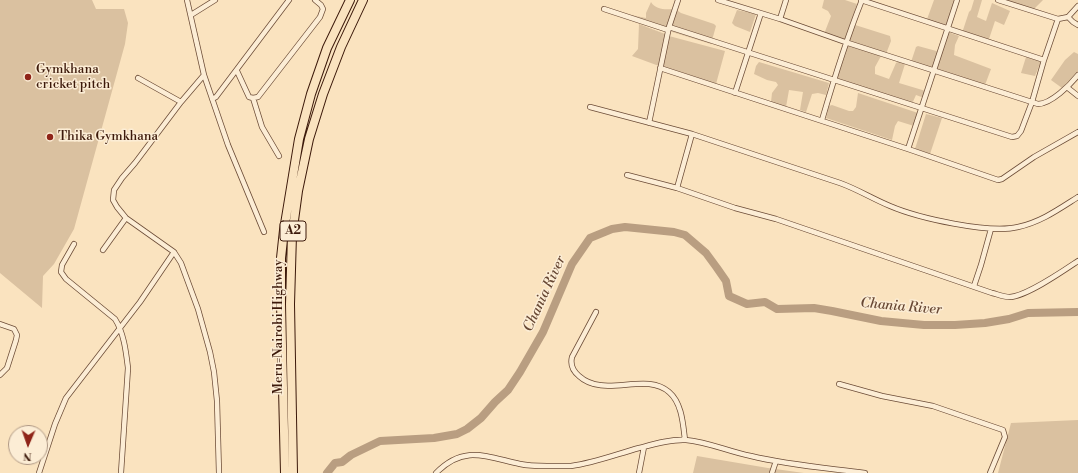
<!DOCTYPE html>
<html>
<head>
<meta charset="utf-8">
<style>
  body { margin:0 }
  #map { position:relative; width:1078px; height:473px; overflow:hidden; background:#fae3bf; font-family:"Libre Bodoni",serif }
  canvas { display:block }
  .north { position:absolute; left:8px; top:425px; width:40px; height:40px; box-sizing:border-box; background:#fcedd5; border:1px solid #af9884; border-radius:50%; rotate:182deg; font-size:11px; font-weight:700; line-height:16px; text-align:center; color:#3c190a }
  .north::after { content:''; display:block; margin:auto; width:14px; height:18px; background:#8f2418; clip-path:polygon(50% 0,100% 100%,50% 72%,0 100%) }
</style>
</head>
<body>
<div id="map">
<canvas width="1078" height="473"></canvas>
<div class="north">N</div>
</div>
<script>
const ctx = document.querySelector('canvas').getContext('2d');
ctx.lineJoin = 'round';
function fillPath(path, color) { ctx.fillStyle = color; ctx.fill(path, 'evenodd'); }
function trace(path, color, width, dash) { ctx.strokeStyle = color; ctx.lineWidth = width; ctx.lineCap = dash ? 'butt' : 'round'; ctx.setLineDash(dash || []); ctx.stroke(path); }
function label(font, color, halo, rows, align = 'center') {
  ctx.font = font + ' "Libre Bodoni",serif'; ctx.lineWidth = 3; ctx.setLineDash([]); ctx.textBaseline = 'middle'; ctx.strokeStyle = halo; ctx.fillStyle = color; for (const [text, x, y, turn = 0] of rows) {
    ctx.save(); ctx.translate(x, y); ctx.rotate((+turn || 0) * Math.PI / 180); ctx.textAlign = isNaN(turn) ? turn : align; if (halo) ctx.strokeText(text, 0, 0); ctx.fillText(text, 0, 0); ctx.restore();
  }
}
fillPath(new Path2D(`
  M0,0H92L96,9H124L128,23L125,44L74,229L54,264L43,276L42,308L0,273Z
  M824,0H845L857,4L844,41L824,34L831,16L828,11L822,8Z
  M934,0H955L946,29L926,22Z
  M974,0H982L977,17L986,21L992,3L1010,11L1004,25L995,21L988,42L962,33L969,12L971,10Z
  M996,0H1043L1030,13Z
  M651,2C655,9 665,10 672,9L667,30L628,18L631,15L646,18V13Z
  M675,9L681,13L714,24L716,26L711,44L669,31Z
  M737,10L756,14L750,32L735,26L732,23Z
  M639,24L665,34L659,66L632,56L638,49Z
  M852,24L890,36L891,41L886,54L846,42Z
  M948,32L959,36L955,45L954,55L991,69L985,85L937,69Z
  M669,36L725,51L716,84L663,66Z
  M845,44L881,56L875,67V74L889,79L896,63C900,61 902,61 905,64L899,83L929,92L927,99L916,95L911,106L833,81Z
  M918,46L940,52L935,69L911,62L916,47Z
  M1074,52L1078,54V71L1062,88L1051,80L1065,60Z
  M1026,57L1041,61L1035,76L1021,73Z
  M759,62L829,83L826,95L818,93L812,94L806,112L800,110L803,92L789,90L786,107L771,102L772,93L778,85L776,82L767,80L754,74L756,66Z
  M858,93L921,114L917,130L914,126L898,121L895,126L892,140L826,118L829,106L832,105L849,111H853L856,107Z
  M926,114L942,118L930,154L915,149Z
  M1078,420V473H998L1011,423Z
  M697,456L768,468L804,473H693Z`), '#dac1a0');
trace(new Path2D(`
  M327,473L335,463L342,462L351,455L380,441L434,438L457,434L467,429L481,418L495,402L508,390L520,372L543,332L572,264L590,238L612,229L625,227L674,232L685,235L706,253L717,268L726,281L729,296L747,304L765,302L777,309L814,308L832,311L881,321L924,325H955L985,323L1009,319L1028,313L1078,312`), '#b99e81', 8);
const street = new Path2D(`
  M718,0L780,19L845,42L1038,104C1051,104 1070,85 1078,75
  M861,0L1044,60L1058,19L1068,17L1078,6
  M998,0L1058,19
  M604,9L668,30
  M191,15L215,0
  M1068,17L1073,22L1078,25
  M780,19L786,0
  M669,27L1012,137L1017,136L1021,131L1032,102L1044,60
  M660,68L908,149L998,180L1002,179L1034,157L1078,132
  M237,71L249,97L253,98L258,97L320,17L323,9L321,5L315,0
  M204,75L228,145L264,232
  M138,78L181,102L204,75L187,0
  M1068,88L1078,96
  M735,93L761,13
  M253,98L262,127L279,156
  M212,99L216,97L289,0
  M181,102L135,163L122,178L114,190L113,200L117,207L126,218L174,252L181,263L198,309L210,352L214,372L217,401L219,473
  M590,107L692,134L840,183C857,189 873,199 890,206C918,218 989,234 1018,227C1041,222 1059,209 1078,197
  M822,120C834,79 846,40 862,0
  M649,123L669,27L678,0
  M692,134L677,188L735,208L776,219L992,293C997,294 1003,297 1010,297C1027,296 1063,271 1078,261
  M908,149L957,0
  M627,175L677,188
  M74,244L62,265L61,272L66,279L115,319C124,333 126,352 128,368L121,473
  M103,250L126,218
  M974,286L981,265L991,229
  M596,312L572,357C570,365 573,371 579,376C604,399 646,371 669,392C682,403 683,424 685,440
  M0,324L14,329L17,335L16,340L7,368L0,375
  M839,384L882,396L933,406L1003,430L1005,437L990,473
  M39,473L55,424L66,398L140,302L174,252
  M436,473C464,444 487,457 520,464C529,466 539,466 547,466C555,466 564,466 571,466C594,463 617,454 639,448C654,444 671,439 686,440C709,442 729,452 751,456C788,465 827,468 865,473
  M639,473L644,447
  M772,473L776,461`);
const highway = new Path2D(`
  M285,473L281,303V258L284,230L299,139L311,94L327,48L350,0
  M293,473L290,304L292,235L298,191L309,139L323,94L341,47L363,0`);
trace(street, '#6c4c37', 6);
trace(highway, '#3c190a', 10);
trace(street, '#fcedd5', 4.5);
trace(highway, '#fae3bf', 8);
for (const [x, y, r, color] of [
  [28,77,4,"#8f2418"],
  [50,137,4,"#8f2418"]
]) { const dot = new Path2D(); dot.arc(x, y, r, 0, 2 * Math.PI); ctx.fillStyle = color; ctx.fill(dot); trace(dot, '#fcedd5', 1.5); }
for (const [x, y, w] of [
  [293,231,26]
]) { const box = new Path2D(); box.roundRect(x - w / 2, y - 10, w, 20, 3); ctx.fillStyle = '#fcedd5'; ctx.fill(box); trace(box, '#3c190a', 1); }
label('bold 12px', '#3c190a', null, [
  ["A2",293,231]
]);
label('13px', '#3c190a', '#fcedd5', [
  ["Gymkhana",36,70],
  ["cricket pitch",36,85],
  ["Thika Gymkhana",58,137]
], 'left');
label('13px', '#3c190a', '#fcedd5', [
  ["Meru-Nairobi Highway",279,327,-90]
]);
label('italic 14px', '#684834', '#fcedd5', [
  ["Chania River",545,294,-65],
  ["Chania River",901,307,5]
]);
</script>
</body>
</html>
